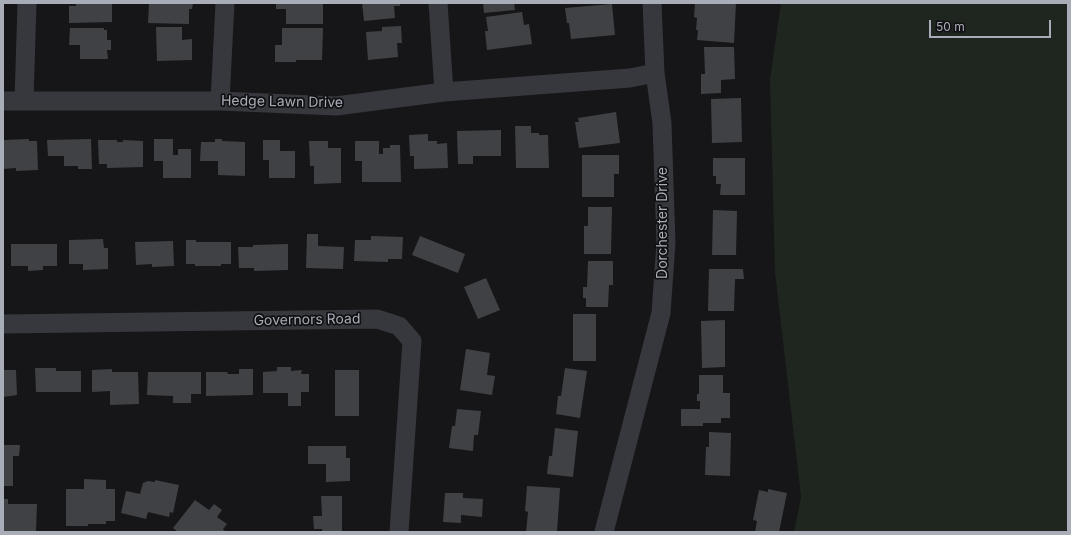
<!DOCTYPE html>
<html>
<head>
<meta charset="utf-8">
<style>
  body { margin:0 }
  #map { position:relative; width:1071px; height:535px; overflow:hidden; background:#161618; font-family:Inter,sans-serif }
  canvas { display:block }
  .frame { position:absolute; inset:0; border:4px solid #a8adb8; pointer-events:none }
  .scale { position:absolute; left:929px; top:20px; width:122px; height:18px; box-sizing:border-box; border:2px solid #a8adb8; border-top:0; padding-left:5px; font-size:12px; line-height:14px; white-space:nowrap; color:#a8adb8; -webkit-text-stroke:3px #111113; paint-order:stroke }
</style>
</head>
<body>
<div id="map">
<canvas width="1071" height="535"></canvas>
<div class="frame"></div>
<div class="scale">50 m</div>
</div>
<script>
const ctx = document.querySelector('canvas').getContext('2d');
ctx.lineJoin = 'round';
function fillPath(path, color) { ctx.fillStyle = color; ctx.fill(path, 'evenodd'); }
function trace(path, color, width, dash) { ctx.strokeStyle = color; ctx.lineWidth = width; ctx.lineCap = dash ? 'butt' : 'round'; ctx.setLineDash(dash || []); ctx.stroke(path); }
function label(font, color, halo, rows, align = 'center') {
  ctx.font = font + ' Inter,sans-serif'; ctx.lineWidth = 3.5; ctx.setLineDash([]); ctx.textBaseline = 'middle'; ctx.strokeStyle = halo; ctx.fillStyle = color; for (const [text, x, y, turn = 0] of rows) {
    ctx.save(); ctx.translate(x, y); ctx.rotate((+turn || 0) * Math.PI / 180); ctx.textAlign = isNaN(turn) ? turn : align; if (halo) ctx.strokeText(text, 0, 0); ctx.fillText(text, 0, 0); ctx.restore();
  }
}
fillPath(new Path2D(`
  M781,3H1068V532H794L801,497L775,272L770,79Z`), '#1e261f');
fillPath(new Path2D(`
  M76,3H112V22L69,23V6H76Z
  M149,3H193L192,9H189V24L148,23Z
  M276,3H323V24H286V9H276Z
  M362,3H400V6H394L395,18L364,21Z
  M483,3H514L515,10L484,13Z
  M695,3H736L734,43L697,40L698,30H696L697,18L694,17Z
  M612,4L615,35L571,39L569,23H567L565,8Z
  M522,12L524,25L529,24L532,44L487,50L485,31H488L486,17Z
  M401,26L402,43H397L398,57L368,60L366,32L382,31V27Z
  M156,27H182V40L192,39V60L157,61Z
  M70,28H104V30H107V40H111V50H107L108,59H80V45H69Z
  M282,28H323L322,60H296V62H275V45H282Z
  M704,47H734L735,79L721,80V93L701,94V74H705Z
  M741,98L742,142L712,143L711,99Z
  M616,112L620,143L579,148L575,122H579L578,118Z
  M515,126H531V133H539V135H548L549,168H516Z
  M501,130V156H473V164H458L457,131Z
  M428,134V141H437V144L447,143L448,168L414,169V156H410L409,135Z
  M29,139V141H37L38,170L16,171V168L3,169V140Z
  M91,139L92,169H78V166H64V156H48L47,140Z
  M154,139H173V155H178V149H191V178H163V161H154Z
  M215,139H222V141L245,142V176L218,175V161H200L201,142H215Z
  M98,140H117V142H123V140L143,141V167L107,168V164H99Z
  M263,140H280V151H295V178H269V160H263Z
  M309,141H328V148H341V183L314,184V166H310Z
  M355,141H379V154H383V148H390V145H400L401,182H362V161H355Z
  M582,155H619V174H614V197H582Z
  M713,158H745V195H720L721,184H716V176H713Z
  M588,207H612L611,254H584V226H588Z
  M713,210L737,211L736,255H712Z
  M307,234H318V246L344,247L343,269L306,268Z
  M371,236L403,237L402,259H388V262L354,261L355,240H371Z
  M420,236L465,254L458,273L412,255Z
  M103,239L104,248H108V269L83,270V264H69V240Z
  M186,240H196V242H231V264H221V266H195V264H186Z
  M173,241L174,266L152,267V264L136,265L135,242Z
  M11,244H57V266H43V270L28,271V266H11Z
  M288,244V270L254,271V268H239L238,247H253V245Z
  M588,261H613V285H609L608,307H586V298H583V287H587Z
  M709,269H743L744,279H735L734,311H708Z
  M486,278L500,310L478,319L464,287Z
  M573,314H596V361H573Z
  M725,320V367L702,368L701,321Z
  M466,349L490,353L487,375L495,376L492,395L460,390Z
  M277,367H291V371L302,370L301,374H309V392H301V406H288V393H263V372L277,371Z
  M35,368H56V371H81V392H36Z
  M565,368L587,371L580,418L556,414L558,396H561Z
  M112,369V372H138L139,404L110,405V391L92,392V370Z
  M239,369H253V395L206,396V372H227L228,374H239Z
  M3,370H16L17,395L3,397Z
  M335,370H359V416H335Z
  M148,372H201V394H191V403H173V396L147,395Z
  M699,375H723V393H730V418H721V423H703V426H681V409H700V401H697V394H699Z
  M457,409L481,411L478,435H474L473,451L449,448L452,426H455Z
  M555,428L578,431L573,477L547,474L549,456H552Z
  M709,432L731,433L730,476L705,475L706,447H709Z
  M3,445H20L19,456H13V486H3Z
  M308,446H346V458H350V481L326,482V464H308Z
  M84,479L106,480V489H115V521H106V524H88V526H66V489H84Z
  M155,480L179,485L173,513L170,512L169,517L148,512L146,519L121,513L126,491L140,494L143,483L148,481L155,482Z
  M527,486L560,488L557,532H526L528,512L525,511Z
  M768,489L787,493L779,532H755L757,521L753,520L759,490L768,492Z
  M445,493H463V498L483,499L482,517L461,515V523L443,522Z
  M321,496H342V532H322V529H314L313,516H322Z
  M3,499H8V504H37L36,532H3Z
  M195,500L209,510L214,504L222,510L217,517L227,524L223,529L226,532H178L173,528Z`), '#404145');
trace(new Path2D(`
  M438,3L444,92
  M3,101H220L336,106L444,92L630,78L655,73
  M24,101L27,3
  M220,101L225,3
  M3,324L377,319L399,326L412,341L399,532
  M604,532L661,313L666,243L662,123L655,73L652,3`), '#37383d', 19);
label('14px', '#a8adb8', '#111113', [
  ["Hedge Lawn Drive",282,102,1],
  ["Dorchester Drive",663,223,-90],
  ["Governors Road",307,320,-1]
]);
</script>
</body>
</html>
